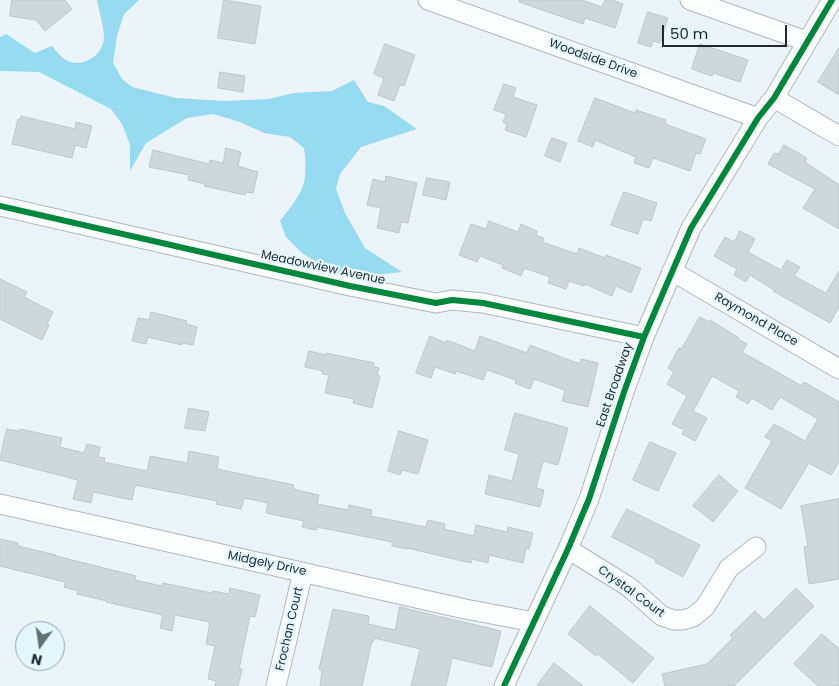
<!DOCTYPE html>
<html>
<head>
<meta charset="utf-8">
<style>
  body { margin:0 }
  #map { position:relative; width:839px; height:686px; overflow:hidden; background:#ebf4f8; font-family:Poppins,sans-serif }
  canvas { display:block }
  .north { position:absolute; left:15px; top:621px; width:50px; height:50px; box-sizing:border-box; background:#e5f7fe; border:1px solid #95a5aa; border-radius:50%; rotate:194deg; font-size:14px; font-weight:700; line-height:20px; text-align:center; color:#1d292d }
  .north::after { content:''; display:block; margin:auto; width:18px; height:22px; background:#657074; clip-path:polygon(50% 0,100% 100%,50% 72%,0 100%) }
  .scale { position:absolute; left:662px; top:25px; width:125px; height:22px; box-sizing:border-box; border:2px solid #1d292d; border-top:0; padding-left:6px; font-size:15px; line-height:18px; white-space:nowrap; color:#1d292d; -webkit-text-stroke:4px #e5f7fe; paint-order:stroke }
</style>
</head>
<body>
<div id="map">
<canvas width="839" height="686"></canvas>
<div class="north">N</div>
<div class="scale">50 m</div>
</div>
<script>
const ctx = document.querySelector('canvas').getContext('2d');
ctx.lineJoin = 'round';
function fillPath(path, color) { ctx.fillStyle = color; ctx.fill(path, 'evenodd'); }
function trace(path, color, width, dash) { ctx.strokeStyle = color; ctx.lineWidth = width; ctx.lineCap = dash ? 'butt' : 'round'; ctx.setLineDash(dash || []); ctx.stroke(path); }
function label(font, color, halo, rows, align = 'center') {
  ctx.font = font + ' Poppins,sans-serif'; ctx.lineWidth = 4.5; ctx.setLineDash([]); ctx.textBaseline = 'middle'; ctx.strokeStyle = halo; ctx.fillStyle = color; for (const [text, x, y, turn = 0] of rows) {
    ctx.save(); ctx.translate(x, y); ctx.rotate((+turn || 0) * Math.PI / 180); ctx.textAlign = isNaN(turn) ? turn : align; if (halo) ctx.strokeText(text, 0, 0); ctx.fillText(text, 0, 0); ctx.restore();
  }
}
fillPath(new Path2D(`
  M97,0H139L124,14L117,36L113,63L122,79L132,87L176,98L225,101L269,99L293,93L332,91L354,80L368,102L384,106L417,129L361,147L340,174L336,189L345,213L365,248L402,272L364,276L331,270L303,254L286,237L280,221C302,193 309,185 304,148L290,137L264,133L240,122L213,114L187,118L146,143L130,171V145L122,124L111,109L39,72L0,71V37L6,34L35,53L52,46C56,51 61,57 66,60C82,69 102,56 104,39C104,27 99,12 97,0Z`), '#96dbf1');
const building = new Path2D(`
  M12,0H65L72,9L45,31L36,20L10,16Z
  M224,0L261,6L255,44L218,38Z
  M520,0H582L602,7L605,0H612L623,4L615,28L585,18L583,24L519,2Z
  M648,12L668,18L660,43L653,41L651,47L638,43Z
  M385,44L415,55L404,86L400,85L394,101L378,95L384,78L374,74Z
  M700,44L748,60L740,82L713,73L712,76L692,69Z
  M839,48V95L818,82Z
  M220,72L245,76L243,92L218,88Z
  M504,84L516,88L513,97L537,105L526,137L505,130L507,124L503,122L506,114L494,110Z
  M595,98L635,113L636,110L666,120L665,124L706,139L700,154L696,153L690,171L653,158L649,168L634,163L636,157L595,140L593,147L578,141Z
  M21,116L75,129L76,122L92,126L86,148L75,145L72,158L12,144L18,119H21Z
  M552,138L567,143L560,162L545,156Z
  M784,145L807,158L805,162L839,185V229L803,208L815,189L768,164L774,153L778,154Z
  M226,148L241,152L238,166L258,172L253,193L246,192L245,195L204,186L205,184L188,180L189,175L149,167L153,150L209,164L210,160L223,163Z
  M386,176L417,183L408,223L401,222L399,233L377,228L381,208L367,205L373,179L385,182Z
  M427,178L450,182L446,200L423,195Z
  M624,192L657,203L651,221L643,219L638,234L611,225Z
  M489,221L518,232L521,224L537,231L536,235L544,238L542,242L577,254L579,248L605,258L606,255L641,268L631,293L616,286L612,296L585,284L584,286L569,281L566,289L548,283L550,277L524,268L521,276L502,268L503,265L480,256L477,262L459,255L471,224L486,229Z
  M740,231L755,239L748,252L781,270L787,260L800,267L794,276L826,293L839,271V307L830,323L773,291L774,290L750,275L746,282L734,275L737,269L714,256L725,237L734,242Z
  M0,279L27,292L24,297L53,312L47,324L49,325L42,340L0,319Z
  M151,312L187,321L186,324L197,327L193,345L182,343V345L148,337L146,344L132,341L138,318L149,320Z
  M700,317L709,322L710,320L739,338L738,339L747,344L742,352L802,386L804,382L839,402V462L831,475L809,463L781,509L745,488L772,441L765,437L774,424L805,441L818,419L780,397L772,410L752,398L748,404L736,397L739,391L712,376L693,411L707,418L695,441L682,434L685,428L683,427L682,429L672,424L687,396L667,384L674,372L668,368L679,348L681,349Z
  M430,336L446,343L447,340L475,351L480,336L527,353L530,345L580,364L581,359L598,363L588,407L562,401L565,390L534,379L530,389L515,383L516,380L487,370L483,380L456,371L455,374L435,367L431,378L416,373Z
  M309,351L326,355V353L336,355L374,363L373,366L379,368L377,375L380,376L372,408L353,403L354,399L325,393L329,375L322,374L323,371L305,367Z
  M189,408L209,412L205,431L185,428Z
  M515,413L568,428L558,465L543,461L536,488L544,490L540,507L485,494L489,475L512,481L519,454L505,450Z
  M7,429L19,431L20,429L62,438L60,447L84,453L87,444L100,447L98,457L105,458L104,462L147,471L150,456L187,463L189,451L219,457L217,469L294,485L293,489L319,495L317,504L348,510L349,505L372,510L371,516L426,527L428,520L445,524L444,529L474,536L476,525L507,532L508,527L533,533L529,549L526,548L523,563L489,555L488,563L472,559L471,563L407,548V549L392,546V542L317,527L316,530L302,527L304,521L266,513L268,503L244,498L241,509L216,504L217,501L135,485L132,500L93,492L91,503L73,499L78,480L0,460Z
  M399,431L428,440L418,474L402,470L400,475L388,471Z
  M650,442L676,453L658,491L633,480Z
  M719,475L738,491L713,522L693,506Z
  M839,499V579L809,584L804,547L808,546L801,506Z
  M627,509L700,545L683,577L655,562L656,560L612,537Z
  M0,539L18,543V546L56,555V556L136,576L135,580L162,586L163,583L212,593L213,591L229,594L230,588L260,595L255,617L250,616L239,669H242L238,686H215L216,681L208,679L215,646L206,644L210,622L175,615L172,631L160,628L163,615L106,602L107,601L77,594L78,591L64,587L65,582L0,566Z
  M796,588L814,606L734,686H665L662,674L707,664L733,638L730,635L755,611L764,620Z
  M590,606L654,658L633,683L598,654L596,656L568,634Z
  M400,607L501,631L492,667L452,658L446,686H411L420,649L374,638L373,642L372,641L362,686H320L322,670L319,669L333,609L369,616L368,624L395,630Z
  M822,634L839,649V686H818L794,664Z
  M554,663L583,686H537Z`);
fillPath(building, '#ced8da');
trace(building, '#bdc7c9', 1);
const minor = new Path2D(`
  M428,0L758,118
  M690,0L806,41
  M774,98L839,136
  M0,206L350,286L436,303L452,300L483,303L644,337
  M672,271L839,369
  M0,504L465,609L534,622
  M568,549L629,587L662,616L674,620H683L693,617L705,607L729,568L756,547
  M276,686L303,572
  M504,686L568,549L589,499L624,392L644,337L691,228L758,118L774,98L832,0`);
trace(minor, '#afb9bd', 21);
trace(minor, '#fcfdfe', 19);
trace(new Path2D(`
  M0,206L350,286L436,303L452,300L483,303L644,337
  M504,686L568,549L589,499L624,392L644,337L691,228L758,118L774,98L832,0`), '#00873e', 6);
label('12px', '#1d292d', '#e5f7fe', [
  ["Woodside Drive",593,59,20],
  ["Meadowview Avenue",323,268,12],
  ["Raymond Place",756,320,30],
  ["East Broadway",615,385,-71],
  ["Midgely Drive",267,564,12],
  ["Crystal Court",631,592,36],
  ["Frochan Court",290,629,-77]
]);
</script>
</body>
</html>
